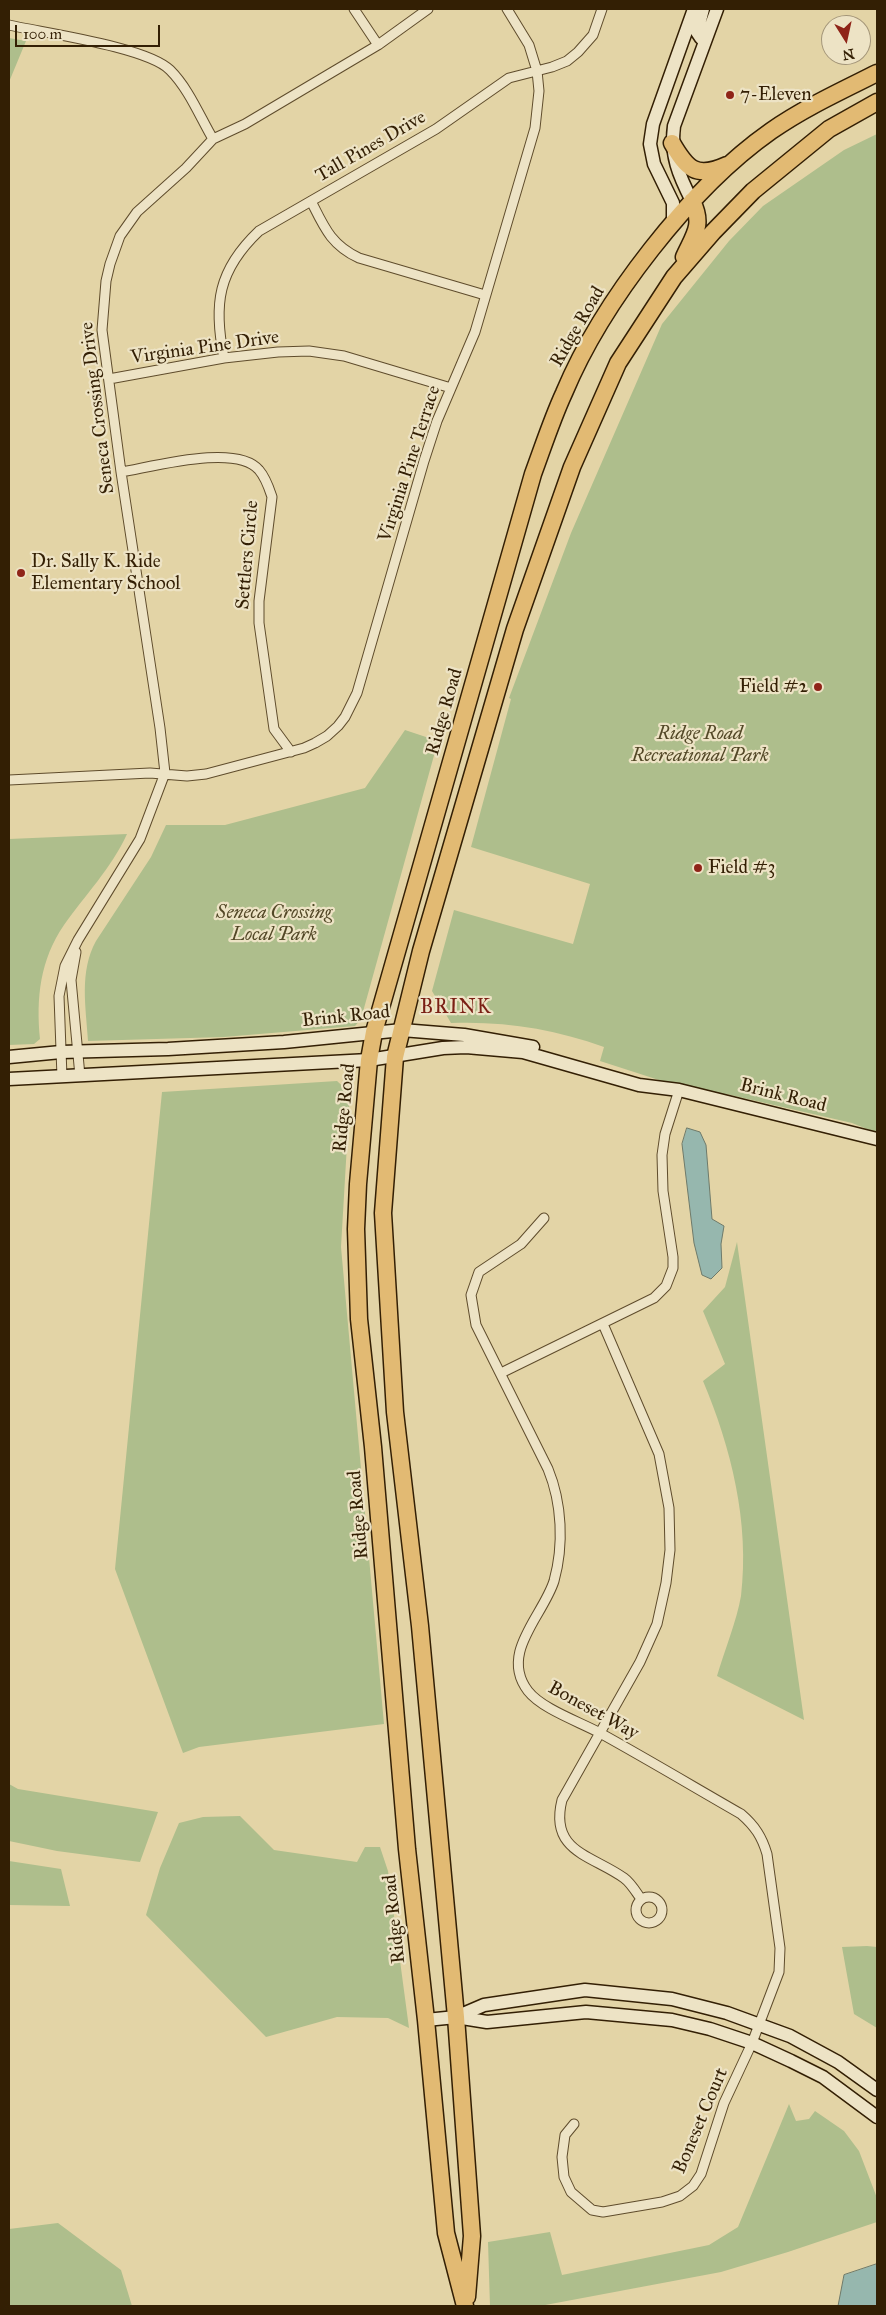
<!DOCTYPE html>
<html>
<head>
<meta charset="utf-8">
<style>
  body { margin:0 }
  #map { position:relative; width:886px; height:2315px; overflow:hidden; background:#e3d4a6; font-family:"IM FELL Great Primer",serif }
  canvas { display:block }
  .frame { position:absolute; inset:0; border:10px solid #331f04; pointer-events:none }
  .north { position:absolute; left:821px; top:15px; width:50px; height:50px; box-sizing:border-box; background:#ede3c5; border:1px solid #a39578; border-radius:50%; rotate:170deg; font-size:14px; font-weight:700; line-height:20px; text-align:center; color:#331f04 }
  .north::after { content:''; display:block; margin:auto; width:18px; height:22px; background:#8f2418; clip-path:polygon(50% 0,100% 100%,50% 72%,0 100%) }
  .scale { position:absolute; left:15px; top:25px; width:145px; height:22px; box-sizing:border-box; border:2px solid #331f04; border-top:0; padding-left:6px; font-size:15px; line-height:18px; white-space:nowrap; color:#331f04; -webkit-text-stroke:4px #ede3c5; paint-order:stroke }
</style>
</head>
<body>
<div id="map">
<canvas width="886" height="2315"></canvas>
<div class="frame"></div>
<div class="north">N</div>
<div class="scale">100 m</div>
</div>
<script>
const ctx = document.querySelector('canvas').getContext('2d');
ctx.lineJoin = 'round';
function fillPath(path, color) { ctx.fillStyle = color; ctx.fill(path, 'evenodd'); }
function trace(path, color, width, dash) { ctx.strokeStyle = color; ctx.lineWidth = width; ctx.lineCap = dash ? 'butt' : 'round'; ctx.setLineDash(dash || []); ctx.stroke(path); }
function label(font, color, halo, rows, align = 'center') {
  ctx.font = font + ' "IM FELL Great Primer",serif'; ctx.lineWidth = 4.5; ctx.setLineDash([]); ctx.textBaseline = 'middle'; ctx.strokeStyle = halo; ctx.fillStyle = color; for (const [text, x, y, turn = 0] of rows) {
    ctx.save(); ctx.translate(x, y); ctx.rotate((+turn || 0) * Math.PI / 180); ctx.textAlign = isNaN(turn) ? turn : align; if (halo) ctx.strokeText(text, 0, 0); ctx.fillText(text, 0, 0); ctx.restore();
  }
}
fillPath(new Path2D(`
  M9,38L26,41L9,82Z
  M877,134V1133L852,1123L726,1094L727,1102L600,1061L604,1047C554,1029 505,1021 451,1023L432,991L454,910L573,944L590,884L471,847L511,699L509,698L571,533L662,324L729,241L763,206L844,150Z
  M405,730L438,741L361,1019L355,1026L224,1037L88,1041C86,1007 79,972 96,941L151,857L166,825H225L365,788Z
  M127,834C111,869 85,895 64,925C40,960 36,998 40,1039L34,1044L9,1045V839Z
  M337,1081L350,1093L341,1247L384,1724L199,1747L183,1753L115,1569L162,1092Z
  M737,1242L804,1720L717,1676C724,1652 737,1620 741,1596C750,1523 731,1447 703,1381L725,1364L703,1311L725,1287Z
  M9,1784L18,1789L158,1812L140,1862L57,1851L9,1841Z
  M240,1816L274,1850L357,1862L365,1847H380L388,1871L409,2028L388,2018L337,2017L266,2037L146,1915L160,1868L179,1823L203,1817Z
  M9,1861L61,1869L70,1906L9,1905Z
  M867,1946L877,1947V2028L854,2014L842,1947Z
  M789,2104L796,2121L809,2119L815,2111L844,2131L859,2151L877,2198V2222L788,2252L721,2272L540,2306H490L488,2242L550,2232L562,2275L709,2245L738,2227Z
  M58,2223L121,2270L132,2306H9V2229Z`), '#aebe8c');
const water = new Path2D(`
  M687,1128L700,1132L706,1145L712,1219L724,1226L721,1244L722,1268L711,1279L702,1275L694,1243L682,1144Z
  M877,2264V2306H838L844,2275Z`);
fillPath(water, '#96b7ae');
trace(water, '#6e7a6a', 1);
const street = new Path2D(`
  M354,9L378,45
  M9,25C44,33 147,47 170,70C189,89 200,117 213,139
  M311,201C324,227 331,245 359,258L485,295
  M224,358C213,304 218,270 259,231L436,129L509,78L552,67L567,61L578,52L593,35L602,9
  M109,379L224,358L278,352L309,351L344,356L451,388
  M121,472C152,467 237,443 259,470C266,478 269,488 272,497L259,601V623L274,729L291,752
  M9,780L150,773L187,776L206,774L304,748L315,743L327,736L338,726L345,717L357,693L424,461L437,421L475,332L535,128L539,91L537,71L529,45L507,9
  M76,952L71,980L80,1076
  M62,1077L59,996L65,966L78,940L140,839L165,773L160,728L121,472L102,330L106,281L110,264L120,236L137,212L186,168L213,139L245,124L378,45L428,9
  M544,1218L521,1244L479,1272L471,1295L476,1325L548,1469C562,1503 564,1545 554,1581C543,1616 499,1653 528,1691C542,1709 580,1722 600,1733C647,1759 694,1787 741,1814C755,1826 762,1837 767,1854L780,1948L779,1972L752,2043L724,2103L701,2174L693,2186L680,2196L662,2202L603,2212L592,2210L571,2192L564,2177L562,2157L565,2135L574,2124
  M603,1324L659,1454L669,1508L670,1550L666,1583L657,1624L640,1662L562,1800C549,1852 592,1855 624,1878C631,1883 636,1892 641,1899
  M501,1373L654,1298L666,1286L673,1268V1257L663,1191L662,1155L665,1134L679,1090
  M636 1910a13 13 0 1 1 26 0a13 13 0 1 1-26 0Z`);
const secondary = new Path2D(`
  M703,9L697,32L701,38L706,39
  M692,201C679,176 670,155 674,126L717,9
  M673,224V203L654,164L650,144L653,124L694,9
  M9,1057L61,1052L168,1049L284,1042L402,1030L464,1035L533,1047
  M9,1079L369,1060L443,1048L466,1047L523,1052L639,1085L679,1090L877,1139
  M456,2017L484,2005L585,1990L672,1999L727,2013L790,2036L838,2062L877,2090
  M426,2020L456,2017L487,2022L586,2012L672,2020L710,2029L752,2043L791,2061L823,2077L877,2117`);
const highway = new Path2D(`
  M672,143C687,169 696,179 727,165
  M684,257C694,235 704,225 692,201
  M467,2297L472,2236L456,2017L420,1626L395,1412L383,1213L395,1057L421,951L515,629L572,467L618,363L674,277L713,232L753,191L829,129L877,102
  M465,2306L446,2233L426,2020L407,1849L373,1447L359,1319L356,1229L358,1184L369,1060L374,1032L533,474C543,447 552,419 564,393C602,302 690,188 771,131C804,108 841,91 877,73`);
trace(street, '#5f4c2c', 11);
trace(secondary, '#331f04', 15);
trace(highway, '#331f04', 19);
trace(street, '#ede3c5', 9);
trace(secondary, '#ede3c5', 12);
trace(highway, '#e2ba73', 16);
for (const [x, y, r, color] of [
  [730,95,5,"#8f2418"],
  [21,573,5,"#8f2418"],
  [818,687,5,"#8f2418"],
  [698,868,5,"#8f2418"]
]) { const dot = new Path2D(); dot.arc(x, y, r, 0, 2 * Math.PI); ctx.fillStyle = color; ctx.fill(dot); trace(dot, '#ede3c5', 2); }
label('19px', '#331f04', '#ede3c5', [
  ["7-Eleven",740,95],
  ["Dr. Sally K. Ride",31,562],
  ["Elementary School",31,584],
  ["Field #2",808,687,"right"],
  ["Field #3",708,868]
], 'left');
label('19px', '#331f04', '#ede3c5', [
  ["Tall Pines Drive",371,147,-30],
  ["Ridge Road",578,327,-60],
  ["Virginia Pine Drive",205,348,-8],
  ["Seneca Crossing Drive",98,408,-97],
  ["Virginia Pine Terrace",410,464,-72],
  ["Settlers Circle",248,555,-85],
  ["Ridge Road",445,712,-74],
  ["Brink Road",346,1017,-6],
  ["Brink Road",783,1096,14],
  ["Ridge Road",345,1108,-84],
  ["Ridge Road",359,1515,-95],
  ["Boneset Way",593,1711,29],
  ["Ridge Road",395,1919,-96],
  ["Boneset Court",701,2121,-67]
]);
label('italic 19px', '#524726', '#ede3c5', [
  ["Ridge Road",700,734],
  ["Recreational Park",700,756],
  ["Seneca Crossing",274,913],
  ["Local Park",274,935]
]);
ctx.letterSpacing = '1px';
label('20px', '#7a1f14', '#ede3c5', [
  ["BRINK",456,1008]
]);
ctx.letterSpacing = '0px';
</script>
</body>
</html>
